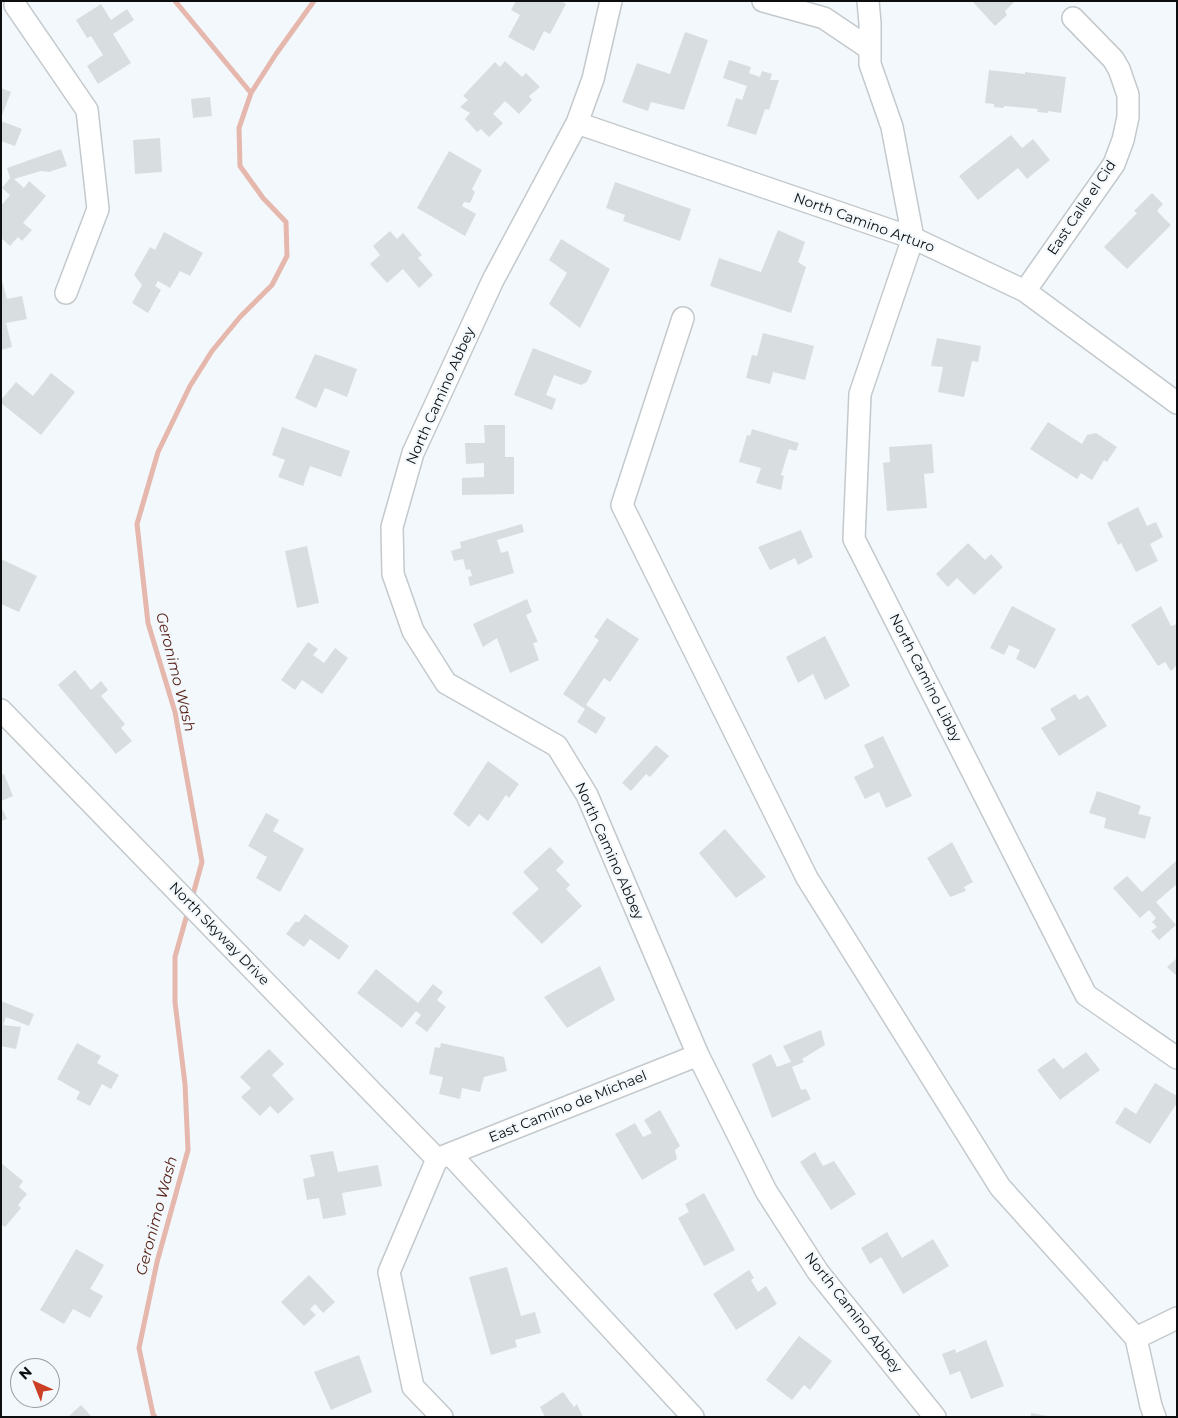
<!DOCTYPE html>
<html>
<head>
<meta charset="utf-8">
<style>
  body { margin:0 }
  #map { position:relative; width:1178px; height:1418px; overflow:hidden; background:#f2f8fb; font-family:Montserrat,sans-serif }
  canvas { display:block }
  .frame { position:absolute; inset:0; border:2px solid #0c0e0f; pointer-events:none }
  .north { position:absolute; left:10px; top:1358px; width:50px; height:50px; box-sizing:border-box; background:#f2f8fb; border:1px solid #969a9d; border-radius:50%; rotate:316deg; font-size:14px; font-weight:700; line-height:20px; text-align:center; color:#0c0e0f }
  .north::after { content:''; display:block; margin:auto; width:18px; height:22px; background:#cb4025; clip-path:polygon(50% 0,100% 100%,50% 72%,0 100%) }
</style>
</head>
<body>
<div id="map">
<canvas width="1178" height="1418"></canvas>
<div class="frame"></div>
<div class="north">N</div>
</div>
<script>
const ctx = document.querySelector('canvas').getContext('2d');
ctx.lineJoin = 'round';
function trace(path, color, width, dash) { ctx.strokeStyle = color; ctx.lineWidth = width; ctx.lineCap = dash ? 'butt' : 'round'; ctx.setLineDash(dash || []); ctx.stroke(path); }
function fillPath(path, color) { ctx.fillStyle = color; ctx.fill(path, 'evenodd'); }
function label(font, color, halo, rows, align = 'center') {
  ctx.font = font + ' Montserrat,sans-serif'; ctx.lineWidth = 4.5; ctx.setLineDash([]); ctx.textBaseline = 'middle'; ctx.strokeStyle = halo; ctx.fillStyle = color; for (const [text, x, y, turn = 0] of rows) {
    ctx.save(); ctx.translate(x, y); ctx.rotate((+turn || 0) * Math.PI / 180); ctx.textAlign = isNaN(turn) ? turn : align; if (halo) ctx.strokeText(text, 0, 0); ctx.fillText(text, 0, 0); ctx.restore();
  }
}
trace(new Path2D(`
  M175,1L251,93
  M192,898L202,862L175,712L148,623L137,524L158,452L190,386L212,351L240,317L272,285L287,256L286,222L263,198L240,166L239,128L251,93L276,54L314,1
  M155,1417L153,1414L139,1348L157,1262L188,1150L185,1084L175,1002V957L188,911`), '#e5b7ad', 5);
fillPath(new Path2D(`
  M516,1H561L566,4L550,34L544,31L534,51L508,37L520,15L511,10Z
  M972,1H1015L1005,11L1007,15L995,26Z
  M101,4L111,20L127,9L134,20L113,34L131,63L98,84L87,66L103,55L91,36L87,38L76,20Z
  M685,32L708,40L684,110L651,102L648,111L622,102L637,63L670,74Z
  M729,60L751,67L749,73L760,77L762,71L772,74L770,80H779L769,110L765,109L756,135L727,126L736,98L742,100L747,86L723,78Z
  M505,61L522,77L526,73L540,87L529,96L532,100L519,114L505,101L493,114L503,123L489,137L481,129L477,132L465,119L470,113L460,107L468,100L463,96L495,62L500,67Z
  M989,70L1025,74V72L1066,77L1061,113L1048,111V113L1037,112L1038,109L1004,106L1003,108L994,107V104L985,103Z
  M1,88L11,92L1,118Z
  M210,97L212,116L193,118L191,99Z
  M1,121L22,129L15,146L1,141Z
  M1011,135L1022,148L1033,139L1050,160L1027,179L1018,168L978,200L959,176Z
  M160,138L162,172L135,174L133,140Z
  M61,149L67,166L49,172L41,171L14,179L24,188L29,181L46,196L23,223L32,230L22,241L18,237L10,246L1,238V206L10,195L2,188L10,178L7,168Z
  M449,151L482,170L472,189L475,192L470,203L464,202L462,206L476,214L465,236L417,208Z
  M615,182L691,209L680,241L623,221L625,215L606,208Z
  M1152,193L1163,204L1157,211L1171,225L1127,269L1104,247L1137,213L1134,211Z
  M778,230L805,242L798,262L806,267L791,313L710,286L719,258L761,272Z
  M390,231L397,239L403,233L422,255L418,258L433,275L419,288L403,269L387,283L370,264L380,255L373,246Z
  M164,232L203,253L190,276L180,271L170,288L158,281L155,286L161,290L148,313L132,303L142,285L134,275L150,247L155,250Z
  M561,239L610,269L580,328L549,304L567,273L549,260Z
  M1,277L7,299L22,296L27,319L6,323L12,347L1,350Z
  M763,333L814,346L805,380L773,372L770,384L746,378L752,355L757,356Z
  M937,338L981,346L978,362L972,361L964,397L938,392L943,367L931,366Z
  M533,348L592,371L587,382L581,385L554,375L546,395L556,399L552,410L514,395Z
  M315,354L357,369L347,397L325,388L316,408L295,398Z
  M51,373L75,392L41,435L1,403V400L16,382L33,396Z
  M1048,422L1082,444L1087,435L1096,433L1117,447L1107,462L1104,460L1092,480L1081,473L1077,479L1030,449Z
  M484,425H505V457H514V494L462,495V478L484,477V463L466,464L465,443H485Z
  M282,427L350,451L341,477L310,466L303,486L278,477L285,460L272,455Z
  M752,429L799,443L796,451L789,449L781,475L784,476L781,490L756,483L761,468L739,462L747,435L750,436Z
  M932,444L934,473L924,474L927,508L887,511L883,463L890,462L889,447Z
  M1138,507L1147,526L1156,522L1163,537L1150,544L1158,561L1136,572L1121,543L1118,545L1107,523Z
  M522,524L524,532L497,540L501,553L508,551L514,573L470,586L468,577L472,576L470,569L466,570L463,559L454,561L451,551L461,548L460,542Z
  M801,530L813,557L798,565L795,558L770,570L758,547Z
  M968,543L985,560L991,554L1003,567L974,595L957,578L948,587L936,574Z
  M307,546L319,603L297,608L285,551Z
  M1,559L37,576L19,612L1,604Z
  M527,599L532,612L526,615L538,642L533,643L539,660L510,673L497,638L483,647L473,624Z
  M1012,606L1056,629L1035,669L1016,659L1020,650L1009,645L1004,655L990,648Z
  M1161,606L1171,626L1177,624V665L1171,671L1165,662L1158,666L1131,625Z
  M607,618L639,639L610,682L604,678L586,705L606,718L596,734L577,722L585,709L563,694L599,640L594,637Z
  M825,636L850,686L825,700L813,674L798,683L786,657Z
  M308,642L318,649L313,655L324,663L335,648L348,658L322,694L302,680L295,690L281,680Z
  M75,670L91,690L101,681L108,690L101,696L125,724L121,728L132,741L116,754L58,685Z
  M1075,694L1079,700L1088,695L1107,726L1059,756L1041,728L1056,719L1050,709Z
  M883,736L912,796L886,808L879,792L865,799L854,777L874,767L864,745Z
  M656,745L669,756L650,777L646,774L631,791L622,783Z
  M488,761L519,784L509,798L506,795L488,821L479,814L469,827L453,814Z
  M4,774L13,796L1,801V775Z
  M1097,791L1141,806L1138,814L1151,817L1145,839L1104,828L1106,818L1089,813Z
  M1,806L7,819L1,821Z
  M266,813L279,820L273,831L304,849L280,892L256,878L267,857L248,846Z
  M725,829L766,877L736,898L699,853Z
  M952,842L973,882L964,887L966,891L950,897L927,858Z
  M550,847L564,862L556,870L570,885L566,889L582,906L542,944L512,913L539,889L523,872Z
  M1177,860V884L1156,902L1176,925L1159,940L1151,931L1157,927L1152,922L1156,918L1149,910L1140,918L1113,888L1127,876L1142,892Z
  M305,914L349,946L339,960L310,939L304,947L286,934L295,922H299Z
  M1177,958V976L1167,967Z
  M600,966L615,1000L567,1028L544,997Z
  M376,969L418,1003L433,984L443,992L437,1000L446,1007L427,1032L415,1023L421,1015L416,1011L402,1028L357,993Z
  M1,1001L34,1014L29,1026L6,1017L3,1025L21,1027L16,1049L1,1046Z
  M821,1030L825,1045L802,1059L804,1062L792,1067L801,1090L806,1089L811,1099L772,1118L752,1064L771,1054L777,1067L791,1062L783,1046Z
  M77,1043L101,1056L97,1063L119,1075L111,1089L102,1084L90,1106L76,1099L80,1092L57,1079Z
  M441,1043L504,1057L507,1071L484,1077L480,1092L462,1088L460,1099L439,1094L443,1077L429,1074L435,1047L440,1048Z
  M269,1049L284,1064L272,1075L294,1099L278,1114L270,1106L260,1116L241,1097L251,1088L240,1077Z
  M1086,1052L1100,1070L1060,1100L1037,1070L1054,1058L1063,1069Z
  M1155,1083L1177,1096V1103L1150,1144L1115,1123L1125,1107L1136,1114Z
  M660,1110L680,1146L675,1150L677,1159L642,1180L615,1134L635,1123L643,1137L652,1133L644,1120Z
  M333,1151L338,1172L378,1165L382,1186L342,1193L346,1215L323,1219L319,1198L307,1200L303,1179L315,1176L310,1155Z
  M815,1152L823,1166L834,1161L856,1194L831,1210L800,1162Z
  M1,1163L23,1181L19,1187L27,1194L18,1205L21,1208L5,1227L1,1224Z
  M704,1193L735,1250L704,1266L678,1218L689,1212L685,1204Z
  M887,1232L902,1258L933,1239L949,1266L903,1294L881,1257L870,1264L861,1248Z
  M76,1249L104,1265L90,1289L103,1296L90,1318L73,1309L64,1324L40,1310Z
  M507,1267L521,1316L535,1312L541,1333L515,1340L517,1347L491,1355L469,1277Z
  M749,1270L754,1278L751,1280L758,1292L766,1286L777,1304L736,1330L713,1294Z
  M309,1275L335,1302L323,1313L315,1304L310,1309L316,1315L304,1326L281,1302Z
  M799,1336L832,1361L810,1390L804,1385L792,1400L766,1380Z
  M986,1340L1004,1386L971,1399L960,1371L950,1375L942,1354L955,1349L956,1353Z
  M359,1355L372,1392L331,1410L314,1372Z
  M563,1392L574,1407L577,1404L583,1417H545L540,1407Z
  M81,1405L92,1417H68Z
  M1031,1413L1048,1416V1417H1031Z`), '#d8dee0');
const minor = new Path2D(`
  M611,1L593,79L577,123L493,280L413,453L392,527L393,574L413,631L446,683L557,746L587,795L698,1055L766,1191L818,1272L935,1417
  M763,1L824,18L870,49
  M868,1L870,23V64L892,127L913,238L860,394L854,539L1086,995L1177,1058
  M15,5L87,110L98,209L66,293
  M577,123L913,238L1025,291L1177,403
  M1025,291L1114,164L1123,140L1128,117V95L1119,69L1113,59L1073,18
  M683,318L622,505L807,878L1000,1187L1136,1338L1151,1406L1155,1417
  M1,710L437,1159
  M450,1154L693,1417
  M437,1159L389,1272L413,1387L442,1417
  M437,1159L698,1055
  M1136,1338L1177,1318`);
trace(minor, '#c3c9cc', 24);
trace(minor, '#fff', 21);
label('14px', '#0c0e0f', '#f2f8fb', [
  ["East Calle el Cid",1082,208,-56],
  ["North Camino Arturo",864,223,20],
  ["North Camino Abbey",441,396,-66],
  ["North Camino Libby",925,678,63],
  ["North Camino Abbey",609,851,66],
  ["North Skyway Drive",219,934,46],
  ["East Camino de Michael",568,1107,-22],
  ["North Camino Abbey",853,1313,52]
]);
label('italic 15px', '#541d12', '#f2f8fb', [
  ["Geronimo Wash",175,672,76],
  ["Geronimo Wash",157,1216,-75]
]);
</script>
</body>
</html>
